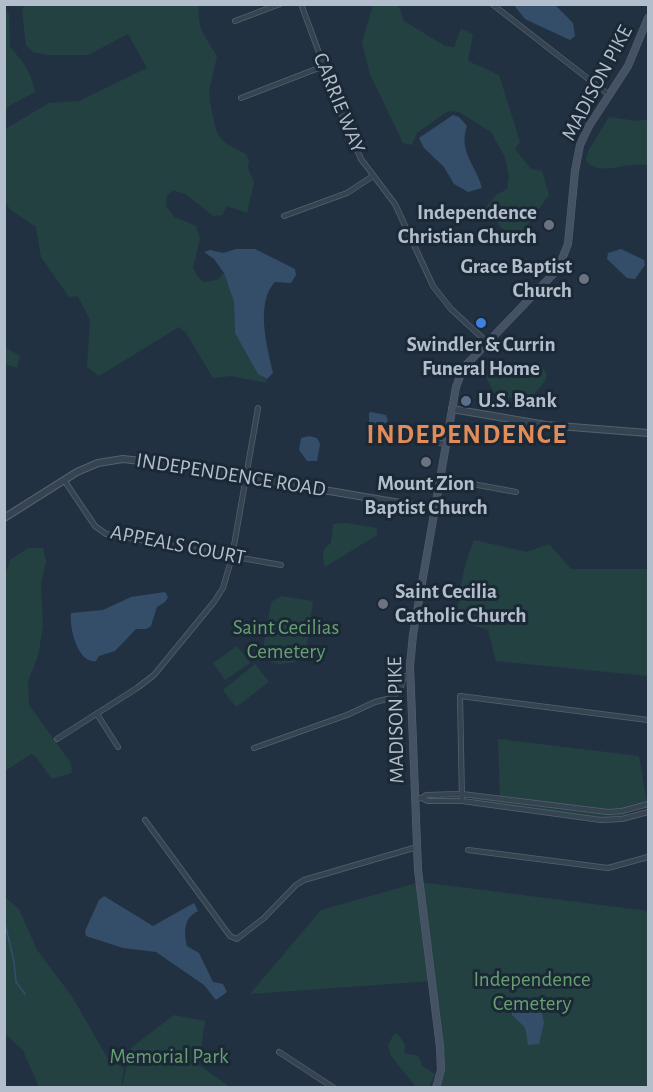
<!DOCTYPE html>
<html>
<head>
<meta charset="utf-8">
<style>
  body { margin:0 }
  #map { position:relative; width:653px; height:1092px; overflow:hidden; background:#223141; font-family:"Alegreya Sans",sans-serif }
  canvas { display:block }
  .frame { position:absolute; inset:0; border:6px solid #b3becc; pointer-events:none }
</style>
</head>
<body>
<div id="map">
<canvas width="653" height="1092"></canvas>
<div class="frame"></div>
</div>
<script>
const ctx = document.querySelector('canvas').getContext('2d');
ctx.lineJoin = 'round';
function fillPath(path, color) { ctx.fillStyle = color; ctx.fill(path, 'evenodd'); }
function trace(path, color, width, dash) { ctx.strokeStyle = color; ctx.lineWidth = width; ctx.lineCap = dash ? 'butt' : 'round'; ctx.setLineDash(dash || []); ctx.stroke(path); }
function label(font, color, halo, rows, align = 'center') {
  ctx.font = font + ' "Alegreya Sans",sans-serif'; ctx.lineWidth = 6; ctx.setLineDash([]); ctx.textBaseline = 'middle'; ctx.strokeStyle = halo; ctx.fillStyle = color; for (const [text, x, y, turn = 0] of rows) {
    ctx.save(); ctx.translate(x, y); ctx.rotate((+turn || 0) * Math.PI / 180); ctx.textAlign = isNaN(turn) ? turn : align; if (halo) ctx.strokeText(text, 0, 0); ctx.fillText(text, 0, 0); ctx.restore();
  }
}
fillPath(new Path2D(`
  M5,5L9,15L10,47C23,61 31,72 35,92L9,106L5,111Z
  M25,5H199C196,28 206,38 217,56L209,92L211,108L217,133L225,143L246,154L249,161L248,168L254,183L247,213L227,206L222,215L213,216L187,195L173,190L167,196L166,206L174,217L196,226L200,239L193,268L198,277L204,282L217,280L224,273L234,302L235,333L262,377L267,379L266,383L231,376L213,378L186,333L179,327L99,376L87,367L90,320L78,296L69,297L41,257L36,227L11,210L5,202L4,132L7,128L49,103L79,101L147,68L128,34L88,55H48L33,52L26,45L22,9Z
  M373,5H398L404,21L445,46L454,47L461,29L473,34L468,61L499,75L520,142L515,149L531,169L542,171L549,195C540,207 529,226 518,234C494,231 501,220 486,207L496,195L507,189L509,177L505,157L491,132L459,112L448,111L417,133L412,145L403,143L370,74L362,42Z
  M609,117L637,121L648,119V166C628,159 600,179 586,160L588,151Z
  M5,347L20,356L17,368L5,364Z
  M495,359L501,360L507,370C519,371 527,361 540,362L547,375L545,381L529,401L495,395L485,375L489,364Z
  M346,523L377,528V535L325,567L323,558L324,549L331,543L333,524Z
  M474,540L527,552L549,544L571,569H648V676L496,661L488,630L458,621C457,594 464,565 474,540Z
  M28,548H43L46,561L41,584L43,626L38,656L28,681L29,705L71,763L72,773L52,779L35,756L31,754L5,771V574L10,560Z
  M281,596L313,601L305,659C289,663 274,669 262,655L271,602Z
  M237,646L250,663L225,680L213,663Z
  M255,664L269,682L236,707L223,690Z
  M498,739L639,756L647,804L608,812L500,799Z
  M472,797L594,813L625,812L627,814L619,817H600L473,801Z
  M420,882L648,911V1087H436L440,1076L432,981L250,994L321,910Z
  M5,897L19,909L37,950L73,998L109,1061L124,1068L121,1087H39L23,1050L5,1034Z
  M174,1015L205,1021L199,1065L230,1087H122L131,1048Z
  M394,1034H398L405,1045L404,1053C416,1057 418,1051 422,1066L435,1074L429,1087H416L391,1056L388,1045Z`), '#244142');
fillPath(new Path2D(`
  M514,5H555L573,23L575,36L570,40L529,21L525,19Z
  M453,115L459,117L467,126C458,152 476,165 482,188L468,192L454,184L444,167L424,148L419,138Z
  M236,249H255L295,269L296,275L291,283L275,282C255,303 267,347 273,373L267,379L258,374L235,333L234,302L224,273L214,259L204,252L210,250L223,253Z
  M621,249L644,260L645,265L635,279L627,278L607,259L608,253Z
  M371,412L386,415L388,421L381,427L373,428L369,422V413Z
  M309,436L317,438L320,444L317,461H307L299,450L301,438Z
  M165,592L168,597L165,602L157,607L151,626L146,629H136L115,651L99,656L96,661C78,664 69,628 71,613L103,610L131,597Z
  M104,896L153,926L194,903L198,911C183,918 184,933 187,946L199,953L213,982L223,984L227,992L216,1000L204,985L156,952L123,948L86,936L85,931L99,900Z
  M517,1011L542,1013L544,1023L539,1044L528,1045C525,1023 527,1030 512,1015V1012Z`), '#344e6a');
trace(new Path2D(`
  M4,920L14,961L16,982L25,994`), '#344e6a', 1.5);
const minor = new Path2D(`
  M301,4L344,120L361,159L395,204L433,286L451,309L488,343
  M492,4L609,95
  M235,21L280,4
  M241,98L324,66
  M284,216L347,193L373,176
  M417,439L446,444
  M440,478L516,492
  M64,480L95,526L106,534L281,565
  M97,714L118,747
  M57,739L137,688L154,675L214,602L223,588L232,557L258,408
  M254,748L347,715L375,702L391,698L400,690L404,676H410
  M422,798L426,795L462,794L608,812L622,811L648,804
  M415,799L422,798L428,801H462L601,820L622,819L648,812
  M462,801L460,696L648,720
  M145,820L230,936L237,939L264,918L296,885L304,880L417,847
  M468,850L608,868L648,857
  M279,1052L334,1088`);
const tertiary = new Path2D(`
  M452,409L546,425L648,433
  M4,518L77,472L98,463L123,459L177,465L435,509`);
const secondary = new Path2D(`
  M436,1088L441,1070L440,1047L418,870L410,666L413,635L456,387L462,371L468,363L558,269L568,244L575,171L580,145L589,126L628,66L648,18`);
trace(minor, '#54616f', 6);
trace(tertiary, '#54616f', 8);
trace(secondary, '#54616f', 8);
trace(minor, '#364351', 4.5);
trace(tertiary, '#364351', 6);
trace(secondary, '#445264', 7);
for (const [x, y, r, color] of [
  [549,225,6,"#6b7280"],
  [584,279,6,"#6b7280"],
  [481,323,6,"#3f7fe0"],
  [466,401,6,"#5c6f8a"],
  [426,462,6,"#6b7280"],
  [383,604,6,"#6b7280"]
]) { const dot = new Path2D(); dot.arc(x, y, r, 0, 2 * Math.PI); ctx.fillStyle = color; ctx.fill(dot); trace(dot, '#1b2836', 2); }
label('21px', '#b3becc', '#1b2836', [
  ["MADISON PIKE",597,83,-62],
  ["CARRIE WAY",339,103,68],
  ["INDEPENDENCE ROAD",231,475,9],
  ["APPEALS COURT",178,545,11],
  ["MADISON PIKE",396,720,-91]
]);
label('bold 21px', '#b3becc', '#1b2836', [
  ["Independence",537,213],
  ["Christian Church",537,237],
  ["Grace Baptist",572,267],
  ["Church",572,291],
  ["Swindler & Currin",481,345,"center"],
  ["Funeral Home",481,369,"center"],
  ["U.S. Bank",478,401,"left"],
  ["Mount Zion",426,484,"center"],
  ["Baptist Church",426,508,"center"],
  ["Saint Cecilia",395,592,"left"],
  ["Catholic Church",395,616,"left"]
], 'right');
label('21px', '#679f71', '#1b2836', [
  ["Saint Cecilias",286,628],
  ["Cemetery",286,652],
  ["Independence",532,980],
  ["Cemetery",532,1004],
  ["Memorial Park",169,1057]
]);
ctx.letterSpacing = '1.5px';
label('bold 27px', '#e18c59', '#1b2836', [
  ["INDEPENDENCE",467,435]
]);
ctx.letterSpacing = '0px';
</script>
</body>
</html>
